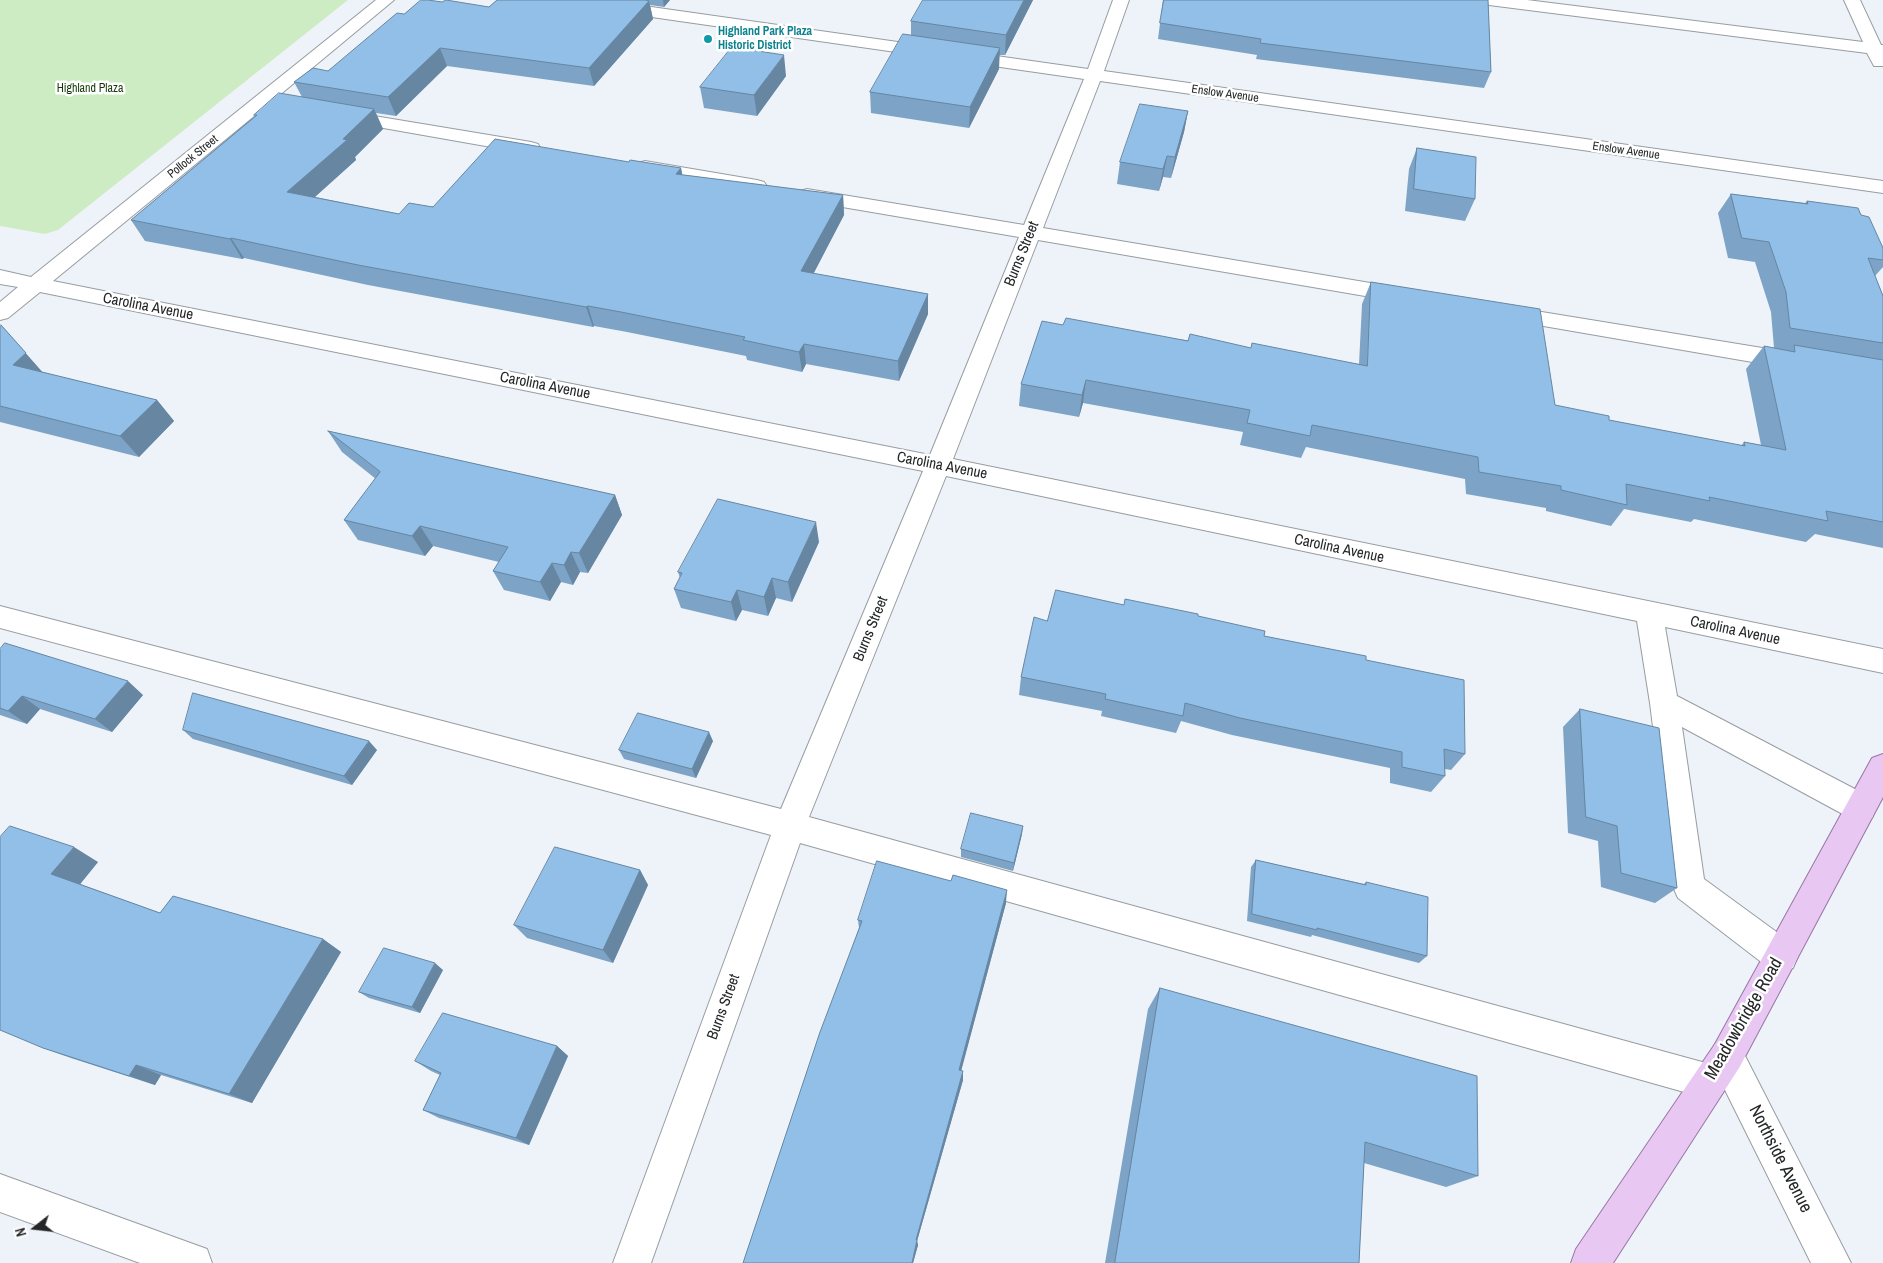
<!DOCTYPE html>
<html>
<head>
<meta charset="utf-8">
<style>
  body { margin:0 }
  #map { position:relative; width:1883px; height:1263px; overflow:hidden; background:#eef3f9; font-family:"Archivo Narrow",sans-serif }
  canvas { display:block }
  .north { position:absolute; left:10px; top:1203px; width:50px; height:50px; -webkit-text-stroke:4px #fff; paint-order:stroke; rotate:254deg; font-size:14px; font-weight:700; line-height:20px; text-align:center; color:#242628 }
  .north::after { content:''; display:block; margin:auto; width:18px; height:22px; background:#242628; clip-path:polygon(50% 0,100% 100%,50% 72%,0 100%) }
</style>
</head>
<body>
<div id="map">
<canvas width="1883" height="1263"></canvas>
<div class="north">N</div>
</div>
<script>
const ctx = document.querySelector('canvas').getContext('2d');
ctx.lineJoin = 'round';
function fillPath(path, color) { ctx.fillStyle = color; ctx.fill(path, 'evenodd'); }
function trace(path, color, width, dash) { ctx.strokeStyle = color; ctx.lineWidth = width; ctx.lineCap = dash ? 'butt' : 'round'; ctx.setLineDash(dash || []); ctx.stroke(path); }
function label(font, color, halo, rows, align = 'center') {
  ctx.font = font + ' "Archivo Narrow",sans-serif'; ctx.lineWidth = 5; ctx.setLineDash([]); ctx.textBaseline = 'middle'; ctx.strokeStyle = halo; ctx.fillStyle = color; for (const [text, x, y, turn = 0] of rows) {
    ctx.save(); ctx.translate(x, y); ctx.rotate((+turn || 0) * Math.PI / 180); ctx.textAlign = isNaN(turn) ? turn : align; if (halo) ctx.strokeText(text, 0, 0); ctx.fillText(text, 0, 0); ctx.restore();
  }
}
fillPath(new Path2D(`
  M0,0H348L58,230L45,234L0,226Z`), '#cdecc4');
const minor = new Path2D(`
  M376,0H394L276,98L310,105L313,109L310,113L304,114L265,107L53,281L930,455L1019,237L807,201L800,199L797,195L800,191L807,189L1024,225L1084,79L568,5L562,3L560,0H602L1088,69L1113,0H1129L1104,71L1883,181V193L1100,81L1043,228L1406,289L1414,291L1417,296L1414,301L1406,303L1038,240L953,459L1883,649V673L1665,627L1677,696L1872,798L1876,808L1872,818L1861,822L1850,818L1682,727L1704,879L1793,944L1798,956L1793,968L1781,973L1769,968L1678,898L1673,887L1650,703L1637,621L946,476L809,817L1713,1065L1709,1056L1715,1044L1727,1038L1739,1044L1851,1263H1811L1724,1088L1722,1094L1709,1099L800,843L651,1263H613L771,835L0,628V606L781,809L923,471L40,292L8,318L0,320V302L18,287L0,284V270L31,277Z
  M1481,0H1527L1863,42L1844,0H1860L1881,45H1883V66H1874L1867,53L1489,5L1483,3Z
  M344,111L531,142L538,144L540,148L538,152L531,154L338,120L335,116L338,112Z
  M645,161L757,180L764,182L767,186L764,190L757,192L638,171L635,167L638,163Z
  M1505,306L1793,353L1801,356L1804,361L1801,366L1793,369L1497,318L1494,313L1497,308Z
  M0,1174L207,1249L212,1263H140L0,1212Z`);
const major = new Path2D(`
  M1883,754V797L1739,1068L1613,1263H1571L1576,1249L1715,1044L1872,758Z`);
trace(minor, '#979da1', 2);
trace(major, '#9976a5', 2);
fillPath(minor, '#fff');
fillPath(major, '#e8c7f2');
fillPath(new Path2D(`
  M497,0H670L664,7L650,5L653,19L594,86L447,66L396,116L376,113L383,129L355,157L356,160L315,197L399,214L629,162L681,168L682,175L843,195L844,215L813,274L928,294V314L899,381L806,364L802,372L747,360L746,356L627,332L594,326L593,327L368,285L244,258L242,259L145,241L131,220L255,116L254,115L302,97L294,82L328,71L404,14L489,7Z
  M1033,0L1005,55H999V69L969,128L871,113L870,92L911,35V21Z
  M1163,0H1488L1491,72L1484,88L1256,59L1257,55L1158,39Z
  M786,76L757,116L704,108L700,87Z
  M1188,111L1184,132L1171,178L1163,177L1159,191L1117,184L1120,162Z
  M1417,148L1475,199L1465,221L1405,211L1409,169Z
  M1731,194L1805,203L1807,201L1861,215L1883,248V267L1875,276L1883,296V548L1815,534L1806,542L1694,519L1691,522L1624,509L1611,526L1546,511V508L1466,494L1465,479L1306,447L1301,458L1240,445L1243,432L1083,403L1079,417L1019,406L1021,384L1063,325L1250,348L1359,364L1362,304L1371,282L1555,405L1609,420L1741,446L1744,442L1761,445L1746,369L1764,346L1774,348L1771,312L1755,262L1728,258L1718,213Z
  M0,326L42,372L157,400L174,421L139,457L0,422Z
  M328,431L615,495L622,515L588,573L580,572L573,585L561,582L550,601L504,590L493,571L499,562L433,546L425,556L358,540L344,520L376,479L342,452Z
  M819,542L792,602L776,598L768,616L742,610L736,621L681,608L674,589L680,578L678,572Z
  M1124,605L1198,616L1264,636L1366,660L1465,754L1451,770L1445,769V776L1431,792L1390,783V768L1232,735L1181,721L1176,733L1101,716L1102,711L1019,695L1021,677L1047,621Z
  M0,649L143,695L112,732L40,709L27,724L0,715Z
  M1580,709L1677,888L1655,903L1601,887L1598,841L1568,833L1563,727Z
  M183,730L377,750L352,785L193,739Z
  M713,741L696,778L624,759L619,750Z
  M1022,834L1013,871L961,857V849Z
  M0,837L98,862L80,884L160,913L323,939L341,952L252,1103L161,1075L155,1085L71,1058L43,1048Z
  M1256,860L1364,884L1366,882L1427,956L1419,963L1312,935L1311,937L1247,921L1251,867Z
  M640,870L648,885L613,963L527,938L514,925Z
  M1006,903L961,1070L963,1080L917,1241L918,1245L913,1263H743L859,928L858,920Z
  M443,970L420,1013L369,998L359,992Z
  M1160,988L1478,1176L1446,1187L1364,1163L1359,1263H1105L1148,1009Z
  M557,1046L568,1056L529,1145L439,1118L423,1110L440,1075L431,1071L415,1061Z`), '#7da4c7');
fillPath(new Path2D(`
  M663,0H670L664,7Z
  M1024,0H1033L1005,55L1006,35Z
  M649,1L653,19L594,86L589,68Z
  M440,48L447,66L396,116L388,97Z
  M1000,48L999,69L969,128L970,107Z
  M784,55L786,76L757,116L754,95Z
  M374,109L383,129L355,157L356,160L298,212L287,192Z
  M1188,111L1184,132L1171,178L1175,157Z
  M1167,156L1163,177L1159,191L1163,169Z
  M681,168L685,188L676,174Z
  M843,195L844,215L804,292L801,271Z
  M231,238L244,258L242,259L230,239Z
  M928,294V314L899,381L898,361Z
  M588,306L594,326L593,327L586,307Z
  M1,325L45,375L13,365Z
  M804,344L806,364L802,372L799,352Z
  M1086,380L1083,403L1079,417L1082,395Z
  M157,400L174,421L139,457L120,436Z
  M615,495L622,515L588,573L579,553Z
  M816,522L819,542L792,602L788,582Z
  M420,526L433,546L425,556L412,536Z
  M571,552L580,572L573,585L564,565Z
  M552,563L561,582L550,601L540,582Z
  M772,578L776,598L768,616L764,597Z
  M737,590L742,610L736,621L731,602Z
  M128,681L143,695L112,732L95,719Z
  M22,696L40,709L27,724L8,711Z
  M709,732L713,741L696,778L692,769Z
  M369,741L377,750L352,785L344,776Z
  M1023,826L1022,834L1013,871L1014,863Z
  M74,847L98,862L77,888L51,874Z
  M640,870L648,885L613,963L603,950Z
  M1007,890L1006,903L959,1079V1070Z
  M323,939L341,952L252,1103L229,1094Z
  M435,963L443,970L420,1013L412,1007Z
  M557,1046L568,1056L529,1145L516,1138Z
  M136,1065L161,1075L155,1085L129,1076Z
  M963,1071V1080L917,1241L918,1245L913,1263H912L916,1240Z`), '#6686a2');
const building = new Path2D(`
  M421,0H428L442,2L446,0L489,7L497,0H645L649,1L589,68L440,48L388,97L294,82L313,68L328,71L397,13L404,14Z
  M923,0H1024L1006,35L911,21Z
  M1164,0H1488L1491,72L1260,43L1261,39L1160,23Z
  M903,34L1000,48L970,107L870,92Z
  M732,47L784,55L754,95L700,87Z
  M279,93L374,109L343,139L347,140L287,192L399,214L409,203L433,207L495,139L629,162L630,160L681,168L676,174L843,195L801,271L928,294L898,361L804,344L799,352L743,340L745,337L621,312L588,306L586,307L358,265L231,238L230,239L131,220L257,115H254Z
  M1140,104L1188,111L1175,157L1167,156L1163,169L1120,162Z
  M1417,148L1476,157L1475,199L1414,189Z
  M1731,194L1808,204L1807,201L1858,208L1861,215L1869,217L1883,248V260L1868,258L1883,296V343L1790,328L1786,292L1769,242L1742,238Z
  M1371,282L1540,309L1555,405L1609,416V420L1745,446L1744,442L1786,450L1764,346L1795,352L1794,345L1883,360V522L1826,511L1828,521L1709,497L1710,501L1626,484L1627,505L1561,490V486L1479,472L1478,457L1312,425L1310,436L1247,423L1250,410L1086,380L1082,395L1021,384L1042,321L1063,325L1066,318L1188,341L1190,334L1251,348L1252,343L1367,366Z
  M1,325L26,353L13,365L157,400L120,436L0,406V326Z
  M328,431L615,495L579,553L571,552L564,565L552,563L540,582L493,571L508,547L420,526L412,536L344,520L380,472Z
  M718,499L816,522L788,582L772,578L764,597L737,590L731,602L674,589L682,573L678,572Z
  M1056,590L1124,605L1125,599L1198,614V616L1265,631L1264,636L1366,656V660L1464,680L1465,754L1444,749L1445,776L1402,767V752L1240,718L1185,703L1183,716L1105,699L1106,694L1021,677L1034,617L1047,621Z
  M5,643L128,681L95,719L22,696L8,711L0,708V649Z
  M193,693L369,741L344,776L183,730Z
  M1580,709L1659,728L1677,888L1621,873L1617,826L1586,817Z
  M638,713L709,732L692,769L619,750Z
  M971,813L1023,826L1014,863L961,849Z
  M10,826L74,847L51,874L160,913L173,896L323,939L229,1094L136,1065L129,1076L43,1048L0,1030V837Z
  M555,847L640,870L603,950L514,925Z
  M1256,860L1366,885V882L1428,897L1427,956L1317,928V930L1252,914Z
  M877,861L951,881L953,875L1007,890L959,1070L963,1071L916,1240H917L912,1263H743L820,1032L862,921L858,920Z
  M384,948L435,963L412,1007L359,992Z
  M1160,988L1477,1076L1478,1176L1365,1142L1359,1263H1115Z
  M443,1013L557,1046L516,1138L423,1110L441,1073L415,1061Z`);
fillPath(building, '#91bfe7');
trace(building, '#6686a2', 1);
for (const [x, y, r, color] of [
  [708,39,5,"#0f9aa8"]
]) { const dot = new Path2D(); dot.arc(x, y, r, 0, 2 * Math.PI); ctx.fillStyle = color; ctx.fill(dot); trace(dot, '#fff', 2); }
label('bold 12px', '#0d838f', '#fff', [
  ["Highland Park Plaza",718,32],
  ["Historic District",718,46]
], 'left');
label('12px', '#143808', '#fff', [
  ["Highland Plaza",90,89]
]);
label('12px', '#242628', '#fff', [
  ["Enslow Avenue",1225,94,8],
  ["Enslow Avenue",1626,151,8],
  ["Pollock Street",193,157,-39]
]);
label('15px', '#242628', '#fff', [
  ["Burns Street",1022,254,-68],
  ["Carolina Avenue",148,307,11],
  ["Carolina Avenue",545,386,11],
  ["Carolina Avenue",942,466,11],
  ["Carolina Avenue",1339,549,12],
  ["Burns Street",871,629,-68],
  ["Carolina Avenue",1735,631,12],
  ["Burns Street",724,1007,-70]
]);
label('18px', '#242628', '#fff', [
  ["Meadowbridge Road",1744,1019,-60],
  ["Northside Avenue",1780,1159,63]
]);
</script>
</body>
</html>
